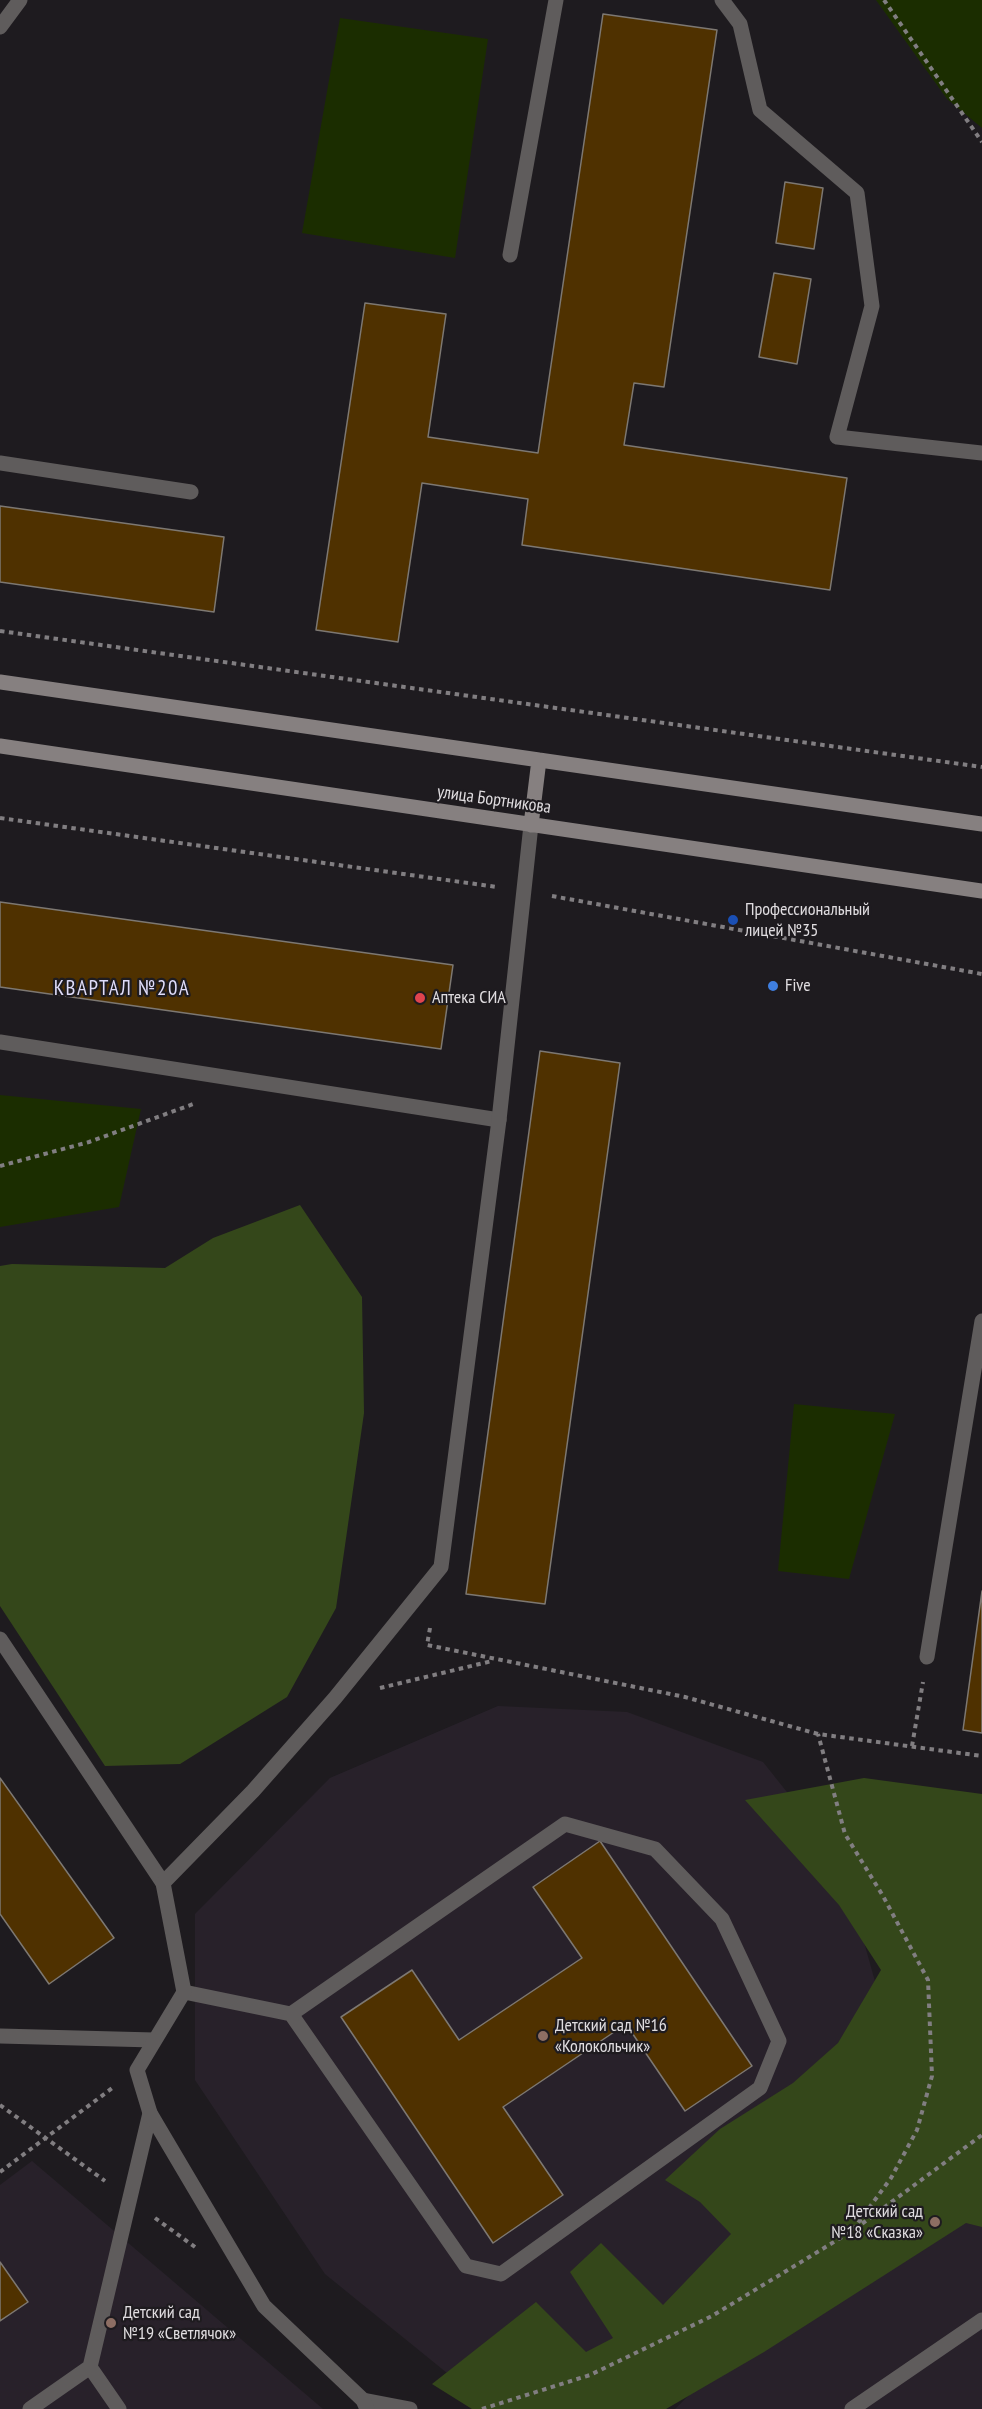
<!DOCTYPE html>
<html>
<head>
<meta charset="utf-8">
<style>
  body { margin:0 }
  canvas { display:block; background:#1e1b1f }
</style>
</head>
<body>
<canvas width="982" height="2409"></canvas>
<script>
const ctx = document.querySelector('canvas').getContext('2d');
ctx.lineJoin = 'round';
function fillPath(path, color) { ctx.fillStyle = color; ctx.fill(path, 'evenodd'); }
function trace(path, color, width, dash) { ctx.strokeStyle = color; ctx.lineWidth = width; ctx.lineCap = dash ? 'butt' : 'round'; ctx.setLineDash(dash || []); ctx.stroke(path); }
function label(font, color, halo, rows, align = 'center') {
  ctx.font = font + ' "PT Sans Narrow",sans-serif'; ctx.lineWidth = 4.5; ctx.setLineDash([]); ctx.textBaseline = 'middle'; ctx.strokeStyle = halo; ctx.fillStyle = color; for (const [text, x, y, turn = 0] of rows) {
    ctx.save(); ctx.translate(x, y); ctx.rotate((+turn || 0) * Math.PI / 180); ctx.textAlign = isNaN(turn) ? turn : align; if (halo) ctx.strokeText(text, 0, 0); ctx.fillText(text, 0, 0); ctx.restore();
  }
}
fillPath(new Path2D(`
  M498,1706L627,1712L763,1762L841,1860L902,2078L832,2189L594,2358L452,2377L325,2274L195,2080V1914L330,1778Z
  M982,2154V2409H675L795,2290Z
  M32,2161L323,2409H0V2185Z`), '#28212a');
fillPath(new Path2D(`
  M876,0H982V128L947,99Z
  M340,18L488,39L455,258L302,233Z
  M0,1095L141,1109L119,1207L0,1227Z
  M794,1404L895,1414L849,1579L778,1571Z`), '#1b2d00');
fillPath(new Path2D(`
  M300,1205L362,1297L364,1413L336,1608L287,1697L180,1764L105,1766L0,1606V1266L12,1264L165,1268L213,1238Z
  M864,1778L982,1794V2227L966,2223L764,2352L666,2409H472L432,2384L536,2302L586,2352L613,2338L570,2272L601,2243L663,2305L731,2234L700,2202L665,2180L720,2129L793,2083L838,2043L881,1970L839,1905L745,1800Z`), '#34471a');
const building = new Path2D(`
  M603,14L717,30L664,387L634,383L624,445L847,478L830,590L522,545L528,499L422,483L398,642L316,630L365,303L446,314L428,437L538,453Z
  M785,182L823,188L814,249L776,243Z
  M774,273L811,279L797,364L759,357Z
  M0,506L224,537L214,612L0,582Z
  M0,902L453,965L441,1049L0,987Z
  M540,1051L620,1063L545,1604L466,1594Z
  M982,1591V1733L963,1730Z
  M0,1778L114,1938L49,1984L0,1914Z
  M600,1841L752,2066L685,2111L626,2024L503,2107L563,2195L493,2243L341,2017L412,1970L459,2040L582,1958L533,1887Z
  M0,2262L28,2302L0,2321Z`);
fillPath(building, '#4f3100');
trace(building, '#7d7872', 1.5);
trace(new Path2D(`
  M884,0L982,142
  M0,631L982,767
  M0,818L497,887
  M552,896L982,974
  M0,1166L89,1142L196,1103
  M430,1628L427,1645L685,1697L818,1734L982,1756
  M380,1688L492,1661
  M912,1746L923,1682
  M0,2105L105,2181
  M0,2172L115,2086
  M155,2218L195,2247
  M855,2229L982,2135
  M482,2409L590,2375L712,2316L852,2231L891,2178L917,2130L932,2076L928,1980L883,1896L845,1834L818,1734`), '#817e81', 4, [4.5, 4.5]);
trace(new Path2D(`
  M722,0L740,24L760,110L857,193L872,306L837,437L982,453
  M0,27L20,0
  M510,255L556,0
  M0,463L191,492
  M0,1042L499,1120
  M0,1639L163,1883
  M927,1657L982,1321
  M184,1992L291,2014L466,2266L501,2274L760,2088L779,2041L722,1919L655,1849L565,1824L291,2014
  M0,2036L154,2040
  M90,2367L119,2409
  M363,2400L410,2409
  M30,2409L90,2367L150,2113
  M852,2409L982,2320`), '#5f5c5c', 15);
trace(new Path2D(`
  M367,2409L363,2400L264,2306L150,2113L137,2070L184,1992L163,1883L253,1791L335,1698L441,1567L499,1120L531,825`), '#5f5c5c', 15);
trace(new Path2D(`
  M0,682L982,824
  M0,746L982,891
  M531,825L539,760`), '#868080', 15);
for (const [x, y, r, color] of [
  [733,920,6,"#1a4fb4"],
  [773,986,6,"#3f7fe0"],
  [420,998,6,"#e0444e"],
  [543,2036,6,"#8d6e63"],
  [935,2222,6,"#8d6e63"],
  [111,2323,6,"#8d6e63"]
]) { const dot = new Path2D(); dot.arc(x, y, r, 0, 2 * Math.PI); ctx.fillStyle = color; ctx.fill(dot); trace(dot, '#1e1b1f', 2); }
label('18px', '#e0dde0', '#1e1b1f', [
  ["улица Бортникова",494,800,8]
]);
label('18px', '#e0dde0', '#1e1b1f', [
  ["Профессиональный",745,910],
  ["лицей №35",745,931],
  ["Five",785,986],
  ["Аптека СИА",432,998],
  ["Детский сад №16",555,2026],
  ["«Колокольчик»",555,2047],
  ["Детский сад",923,2212,"right"],
  ["№18 «Сказка»",923,2233,"right"],
  ["Детский сад",123,2313],
  ["№19 «Светлячок»",123,2334]
], 'left');
ctx.letterSpacing = '1.5px';
label('21px', '#dfdcf9', '#1e1b1f', [
  ["КВАРТАЛ №20А",122,989]
]);
ctx.letterSpacing = '0px';
</script>
</body>
</html>
